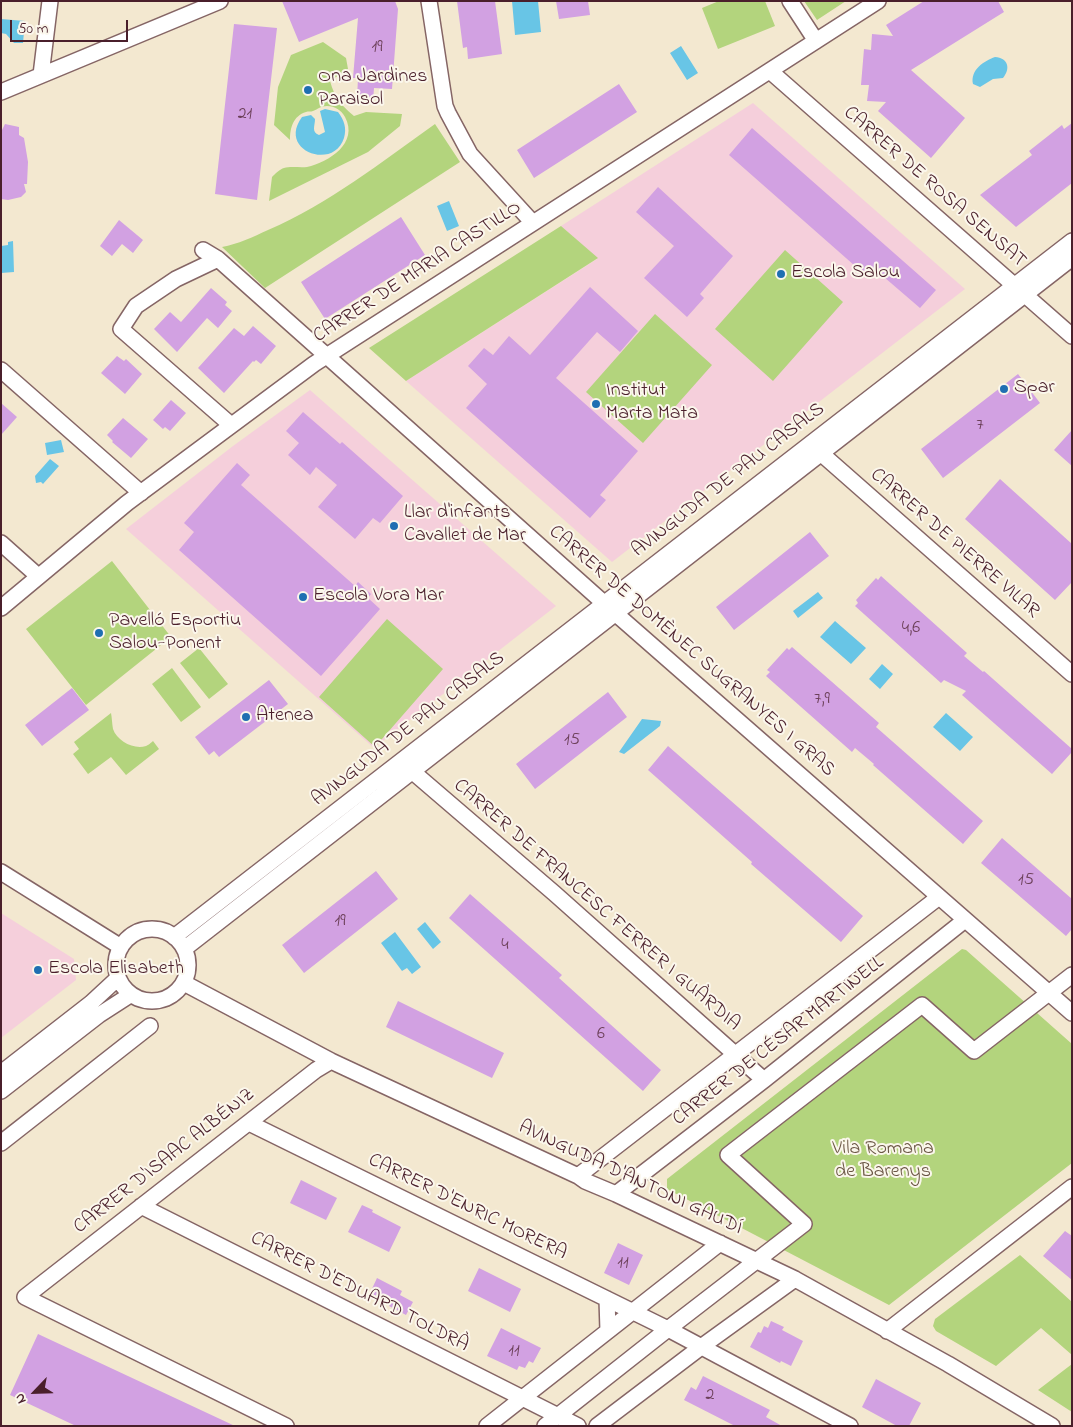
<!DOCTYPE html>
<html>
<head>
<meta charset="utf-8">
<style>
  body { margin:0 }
  #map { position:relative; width:1073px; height:1427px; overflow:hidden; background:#f3e8d0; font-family:"Indie Flower",sans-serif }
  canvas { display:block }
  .frame { position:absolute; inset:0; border:2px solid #4a1f2b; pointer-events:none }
  .north { position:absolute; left:10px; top:1367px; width:50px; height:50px; -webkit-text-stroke:4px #fbf7ec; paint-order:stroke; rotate:246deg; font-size:14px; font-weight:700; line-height:20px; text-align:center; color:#4a1f2b }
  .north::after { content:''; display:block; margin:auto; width:18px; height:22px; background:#4a1f2b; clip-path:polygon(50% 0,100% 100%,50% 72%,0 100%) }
  .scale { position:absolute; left:10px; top:20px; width:118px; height:22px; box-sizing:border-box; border:2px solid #4a1f2b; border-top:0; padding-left:6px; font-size:15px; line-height:18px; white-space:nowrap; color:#4a1f2b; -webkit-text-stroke:4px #fbf7ec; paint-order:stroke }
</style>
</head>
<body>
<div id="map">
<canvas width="1073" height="1427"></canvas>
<div class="frame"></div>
<div class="north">N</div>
<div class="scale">50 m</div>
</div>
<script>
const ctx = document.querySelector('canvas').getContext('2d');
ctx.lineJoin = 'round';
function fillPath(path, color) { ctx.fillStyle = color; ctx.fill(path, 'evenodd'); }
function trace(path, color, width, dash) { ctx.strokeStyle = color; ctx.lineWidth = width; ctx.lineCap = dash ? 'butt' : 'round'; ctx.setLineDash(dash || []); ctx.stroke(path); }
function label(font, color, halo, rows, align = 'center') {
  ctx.font = font + ' "Indie Flower",sans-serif'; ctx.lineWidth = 4; ctx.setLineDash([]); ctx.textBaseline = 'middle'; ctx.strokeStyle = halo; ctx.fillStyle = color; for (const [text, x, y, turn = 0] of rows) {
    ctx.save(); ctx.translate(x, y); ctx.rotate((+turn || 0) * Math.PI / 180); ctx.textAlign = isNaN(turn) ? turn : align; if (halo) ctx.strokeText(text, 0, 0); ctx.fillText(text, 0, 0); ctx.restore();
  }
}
fillPath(new Path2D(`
  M753,103L965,289L612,562L406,381L597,259L561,226Z
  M310,390L556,606L374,748L126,529L233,446Z
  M1,913L74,959L76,980L1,1038Z`), '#f5cfdb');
fillPath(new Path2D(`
  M719,1H765L775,26L718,49L702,8Z
  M804,1H846L817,20Z
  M323,42L346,58L348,69L330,81C335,98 340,104 354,116L366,112L402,114L400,126L368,152L269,201L272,177C275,174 280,169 284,168C291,166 300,168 307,167C329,162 359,143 345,117C341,110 335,106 327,106C321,106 318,109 313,111C311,112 308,111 306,112C293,116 290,128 290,140L274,125L278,87L291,55Z
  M435,124L460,162L265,288L222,247C238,244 253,237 268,230C329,204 381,162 435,124Z
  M561,226L598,258L406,381L369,348Z
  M785,250L843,302L773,381L715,329Z
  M655,314L712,365L643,443L586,392Z
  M112,561L171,637L86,705L26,629Z
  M387,619L443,669L375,747L319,697Z
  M199,648L228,684L209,699L180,663Z
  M172,668L201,707L181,722L152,684Z
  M111,713C112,718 112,724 113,729C117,741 134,750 146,746C147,746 152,742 153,741L159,749L126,775L111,757L88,774L73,754L79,749L74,742Z
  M962,949L966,950L1072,1044V1163L889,1305L667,1189V1179Z
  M1020,1255L1072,1302V1355L1041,1328L996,1366L936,1331L933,1326L935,1319Z
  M1072,1364V1412L1038,1390Z`), '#b3d47d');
fillPath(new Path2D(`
  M512,1H538L541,32L515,35Z
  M1,19L25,21L23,43H14L6,34L1,33Z
  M681,46L698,73L687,80L670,53Z
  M995,57C1008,58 1011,68 1003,78L993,79L980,87L973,84C970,70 984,61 995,57Z
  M325,109L338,112C344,120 347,128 344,138C334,171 277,151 302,117L311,115L315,119C315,126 311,132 319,135L325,132L320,111Z
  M449,201L459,226L447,231L437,206Z
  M13,241L14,272L1,273V246L8,245V242Z
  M61,440L64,452L47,455L45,443Z
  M50,459L59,466L43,484L41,482L36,483L35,476Z
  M818,592L823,598L798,618L793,611Z
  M835,621L866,648L851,664L820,637Z
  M882,664L893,674L880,689L869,679Z
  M946,713L973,737L960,751L933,727Z
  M642,719L661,721L660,726L624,754L619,752Z
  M425,922L441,942L433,949L417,929Z
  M395,932L421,967L412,974L407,968L402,971L381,943Z`), '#68c5e6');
fillPath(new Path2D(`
  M282,1H395L398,9L392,89L374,88L373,101L357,99L358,78H353L358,18L299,42Z
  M457,1H495L502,54L468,59L467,47L463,48Z
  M556,1H588L590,15L559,19Z
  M924,1H998L1004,12L911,70L965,118L931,158L878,111L886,102L867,101L869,85H861L864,49L871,50L872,34L893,36L886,25Z
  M234,24L277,28L257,200L215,194Z
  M619,84L637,112L534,178L517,150Z
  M1072,123V183L1016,227L980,195L1032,155L1029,151L1062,125L1064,129Z
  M5,124L19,127V135L24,138L28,162L27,184H24L26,192L21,197L8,200L1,199V132Z
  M752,128L936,290L920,308L870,265L863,273L729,155Z
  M658,187L733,256L700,294L704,298L687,317L644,278L674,246L636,212Z
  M401,217L425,255L325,319L301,282Z
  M119,220L143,240L133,253L122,244L112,256L100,246Z
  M590,287L638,331L620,352L597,332L556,378L638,451L600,495L606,500L590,518L466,408L487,384L468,366L484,348L493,355L509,336L530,355Z
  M211,288L227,302L225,305L232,311L218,328L207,318L177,352L154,329L170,312L181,322Z
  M253,326L276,346L261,364L256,360L254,362L253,361L224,393L198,368L234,328L244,336Z
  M117,356L124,361L126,359L142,374L125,394L101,373Z
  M1018,374L1040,403L943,478L921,449Z
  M171,400L186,413L170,431L165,427L163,429L153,420Z
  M1,403L17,417L1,435Z
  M303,412L340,444L342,442L403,496L380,523L373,518L355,539L318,507L337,485L316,467L310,475L288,455L299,443L286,431Z
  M123,418L148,439L131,458L112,442L113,441L107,435Z
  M1072,430V466L1054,450Z
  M237,463L250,475L241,485L355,586L358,582L371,594L368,598L380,609L321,676L179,550L194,532L184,523Z
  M1000,479L1072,544V582L1055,600L965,519Z
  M810,532L829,556L734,630L716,607Z
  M881,576L967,653L964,656L983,672L984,671L1072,749V752L1052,774L962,695L966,691L944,680L941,683L855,606L858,603L856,600L876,578L878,580Z
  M792,647L879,723L876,727L983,821L963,844L873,765L874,764L855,748L852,752L766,676L770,672L767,670L787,648L789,650Z
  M269,680L288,704L219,757L214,751L209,755L195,737Z
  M72,688L89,710L42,746L25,725Z
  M608,692L627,717L535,789L516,764Z
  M668,746L863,916L841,942L751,864L752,862L648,770Z
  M1002,838L1072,899V929L1066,936L981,863Z
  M376,871L398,899L304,973L282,945Z
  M470,894L562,975L559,978L661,1070L643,1091L449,918Z
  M398,1001L504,1053L492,1078L386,1027Z
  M301,1180L337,1198L326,1220L290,1203Z
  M362,1205L373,1210L372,1212L401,1227L389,1252L348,1232Z
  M1065,1231L1072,1236V1280L1043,1256Z
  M618,1243L643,1255L629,1285L604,1273Z
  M479,1268L521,1289L510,1312L468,1291Z
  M377,1278L402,1291L400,1295L413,1302L406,1315L389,1306L391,1303L370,1293Z
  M771,1321L784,1327L782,1330L803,1341L791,1366L781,1361L780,1363L750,1347L758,1332L761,1333L764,1326L768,1328Z
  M501,1328L541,1348L533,1363L529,1361L525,1368L519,1366L517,1370L487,1356Z
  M38,1334L235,1426H76L10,1395Z
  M703,1376L770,1410L766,1417L782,1426H735L684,1400L691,1387L696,1390Z
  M876,1379L921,1403L909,1426H897L862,1407Z`), '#d2a1e2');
const street = new Path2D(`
  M429,1L445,106L448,113L470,154L533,223
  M790,1L816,41
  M770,71L1072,336
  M41,75L50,1
  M1,92L220,1
  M203,250L218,259
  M1,370L141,493
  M231,425L121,329L136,306L176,279L218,259L615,613L1072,1013
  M815,448L1072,674
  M1,543L38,576
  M1,608L127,503L314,364L878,1
  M406,766L554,893L764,1080
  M1,872L121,947
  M116 965a36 36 0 1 1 72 0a36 36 0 1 1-72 0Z
  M174,937L1072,241
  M184,949L1072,258
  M184,983L331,1061L578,1176L585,1181L616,1194L795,1279L948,1364L1052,1426
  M1,1073L91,1003L118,978
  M1,1091L99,1015L130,995
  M249,1123L668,1329L850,1426
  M1,1143L150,1026
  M578,1176L939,897
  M616,1194L764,1080L965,920
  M141,1206L578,1426
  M607,1299L608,1331
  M887,1331L1072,1187
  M286,1426L25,1297L316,1070L331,1061
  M487,1426L720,1243
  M545,1426L668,1329L804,1224L728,1155L922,1005L974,1051L1072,975
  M597,1426L701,1347L795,1279`);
trace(street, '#856565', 18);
trace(street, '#fff', 15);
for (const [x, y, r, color] of [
  [308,90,5,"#1f6fb2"],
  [781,274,5,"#1f6fb2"],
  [1004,389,5,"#1f6fb2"],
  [596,404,5,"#1f6fb2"],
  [394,526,5,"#1f6fb2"],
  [303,597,5,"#1f6fb2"],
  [99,633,5,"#1f6fb2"],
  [246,717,5,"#1f6fb2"],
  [38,970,5,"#1f6fb2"]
]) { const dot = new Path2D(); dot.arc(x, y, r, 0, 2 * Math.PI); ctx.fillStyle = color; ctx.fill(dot); trace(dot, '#fbf7ec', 2); }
label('18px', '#6c4059', null, [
  ["19",377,48],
  ["21",245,115],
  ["7",980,426],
  ["4,6",911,629],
  ["7,9",822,700],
  ["15",572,741],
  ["15",1026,881],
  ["19",340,922],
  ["4",505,946],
  ["6",601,1035],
  ["11",623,1264],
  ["11",514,1352],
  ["2",710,1396]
]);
label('20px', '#4a1f2b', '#fbf7ec', [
  ["Ona Jardines",318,78],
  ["Paraisol",318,101],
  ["Escola Salou",791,274],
  ["Spar",1014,389],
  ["Institut",606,392],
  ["Marta Mata",606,415],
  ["Llar d'infants",404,514],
  ["Cavallet de Mar",404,537],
  ["Escola Vora Mar",313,597],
  ["Pavelló Esportiu",109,622],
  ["Salou-Ponent",109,645],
  ["Atenea",256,717],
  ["Escola Elisabeth",48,970]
], 'left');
label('20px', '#4a1f2b', '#fbf7ec', [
  ["CARRER DE ROSA SENSAT",934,188,41],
  ["CARRER DE MARIA CASTILLO",418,273,-33],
  ["AVINGUDA DE PAU CASALS",729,481,-38],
  ["CARRER DE PIERRE VILAR",954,544,41],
  ["CARRER DE DOMÈNEC SUGRANYES I GRAS",691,652,41],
  ["AVINGUDA DE PAU CASALS",409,730,-38],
  ["CARRER DE FRANCESC FERRER I GUÀRDIA",596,906,41],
  ["CARRER DE CÉSAR MARTINELL",779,1042,-38],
  ["CARRER D'ISAAC ALBÉNIZ",165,1162,-38],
  ["AVINGUDA D'ANTONI GAUDÍ",630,1179,25],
  ["CARRER D'ENRIC MORERA",467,1208,26],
  ["CARRER D'EDUARD TOLDRÀ",359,1293,27]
]);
label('20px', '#6a5544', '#fbf7ec', [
  ["Vila Romana",883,1150],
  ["de Barenys",883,1173]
]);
</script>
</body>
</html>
